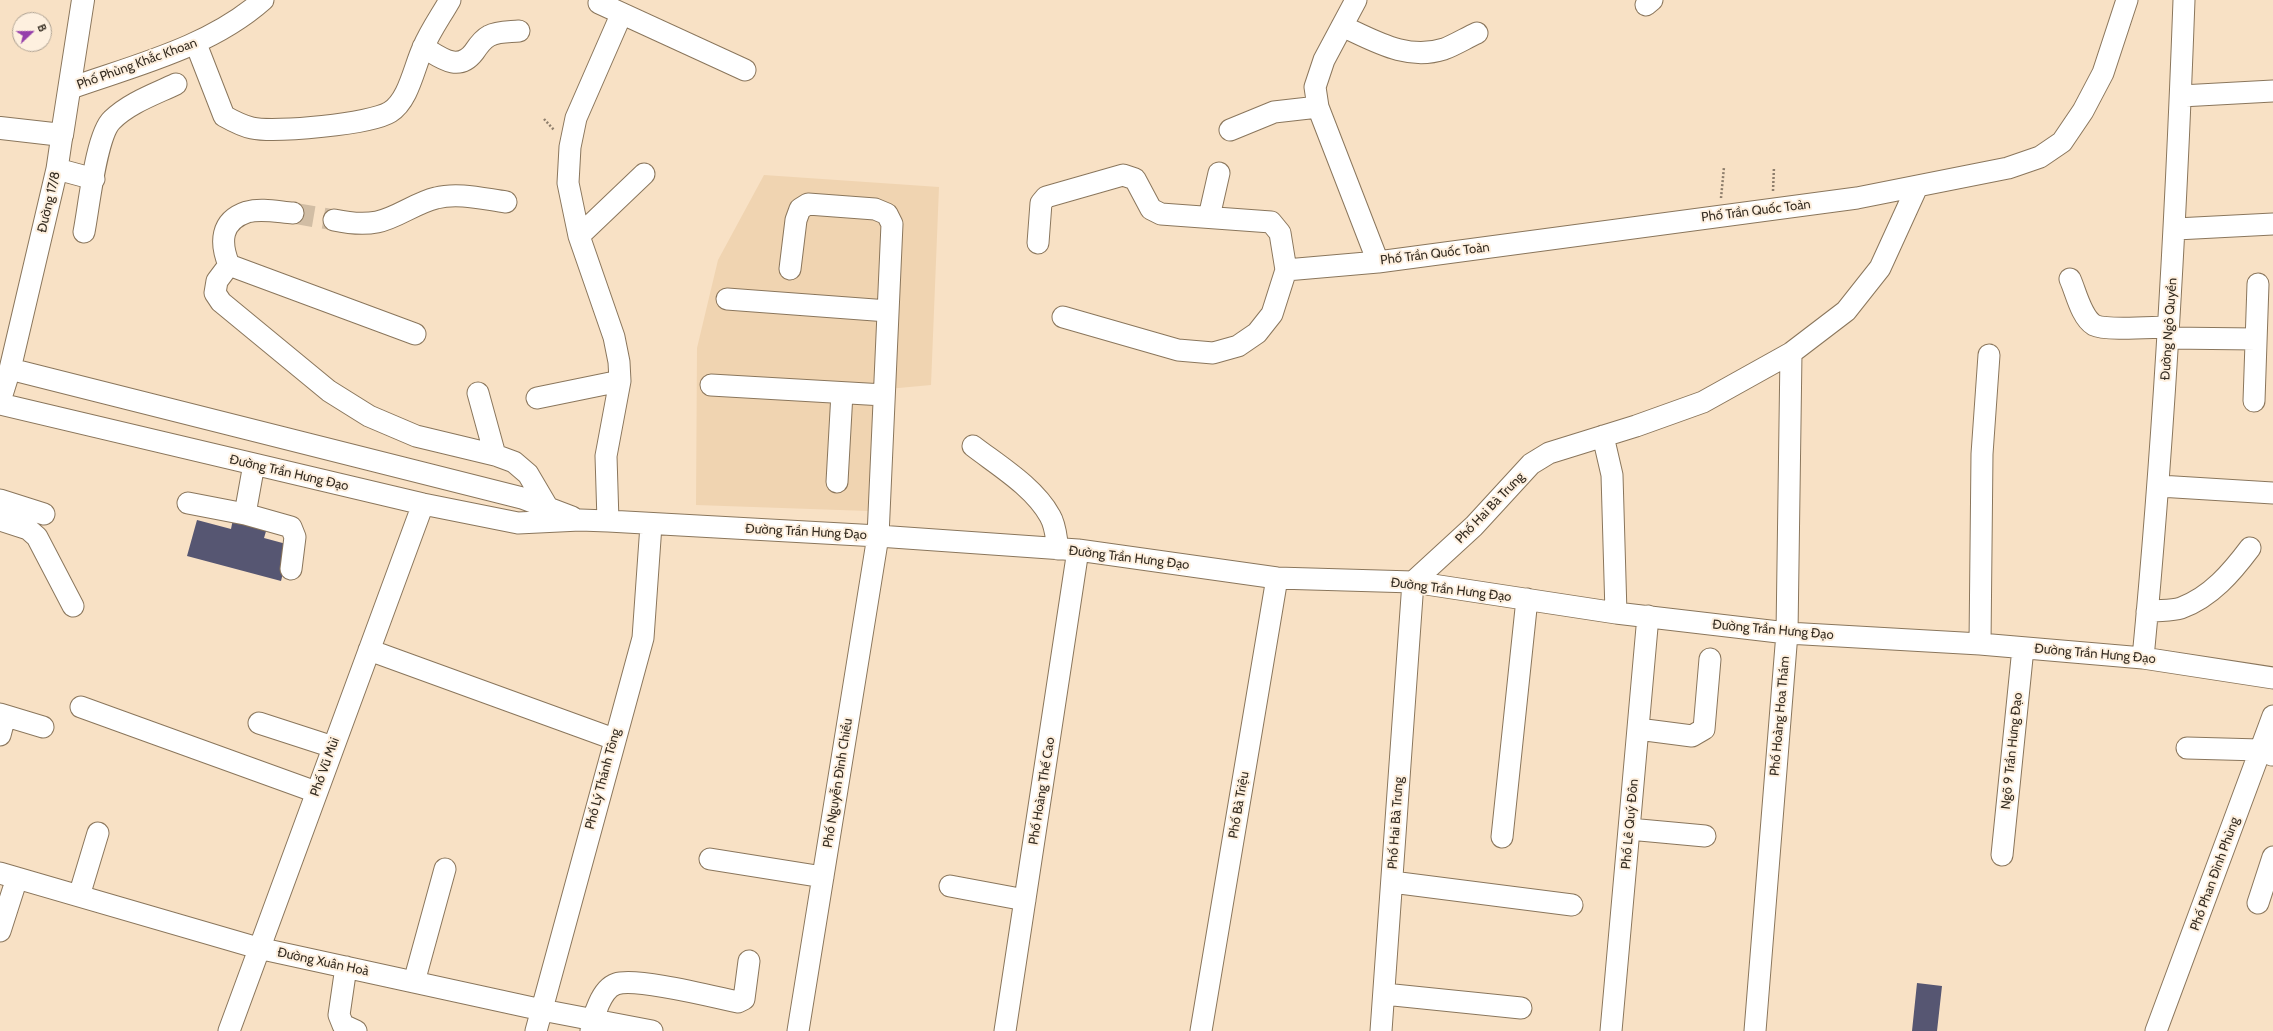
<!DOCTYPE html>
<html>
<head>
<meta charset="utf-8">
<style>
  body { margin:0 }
  #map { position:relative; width:2273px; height:1031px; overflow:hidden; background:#f8e1c5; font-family:Cabin,sans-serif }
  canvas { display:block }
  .north { position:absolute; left:12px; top:12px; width:40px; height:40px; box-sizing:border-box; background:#fef0df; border:1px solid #aea293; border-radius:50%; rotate:68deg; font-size:11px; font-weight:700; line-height:16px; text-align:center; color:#352c21 }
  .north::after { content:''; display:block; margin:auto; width:14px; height:18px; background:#953eab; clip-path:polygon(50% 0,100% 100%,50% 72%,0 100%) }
</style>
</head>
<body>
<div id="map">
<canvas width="2273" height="1031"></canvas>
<div class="north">B</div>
</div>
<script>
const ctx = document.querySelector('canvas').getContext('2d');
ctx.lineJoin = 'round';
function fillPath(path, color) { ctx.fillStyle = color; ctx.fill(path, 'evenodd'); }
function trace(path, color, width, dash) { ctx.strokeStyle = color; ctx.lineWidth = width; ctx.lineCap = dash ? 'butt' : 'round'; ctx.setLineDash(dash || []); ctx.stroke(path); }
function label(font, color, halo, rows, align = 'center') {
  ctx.font = font + ' Cabin,sans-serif'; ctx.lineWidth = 4; ctx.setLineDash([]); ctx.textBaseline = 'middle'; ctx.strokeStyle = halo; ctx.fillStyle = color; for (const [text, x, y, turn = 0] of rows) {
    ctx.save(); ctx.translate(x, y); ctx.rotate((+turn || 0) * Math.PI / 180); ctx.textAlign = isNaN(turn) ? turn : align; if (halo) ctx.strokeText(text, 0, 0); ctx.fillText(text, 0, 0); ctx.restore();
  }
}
fillPath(new Path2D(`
  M764,175L939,187L931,385L877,390L868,511L696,505L697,348L718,260Z`), '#f0d4b1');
fillPath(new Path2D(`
  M233,519L267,528L264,538L290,545L281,581L187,556L197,520L231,529Z
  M1917,983L1942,986L1937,1031H1912Z`), '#565672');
trace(new Path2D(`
  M293,213L334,220`), '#d1bda4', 21, [21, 10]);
const minor = new Path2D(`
  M1356,0L1324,60L1315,87L1318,107L1378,262
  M599,3L745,70
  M1646,5L1652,0
  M1342,26C1375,41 1407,61 1444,49C1455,45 1466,38 1477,33
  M196,44L224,116C233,121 242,126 252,128C275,133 371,124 390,112C409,100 414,67 423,48C430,31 441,16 450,0
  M423,47C440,57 458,73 474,52C478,46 483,39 489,36C498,31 509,32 519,31
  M71,88C136,65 210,47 263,0
  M2181,96L2273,91
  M1230,130L1274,112L1318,107
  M57,169L94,179
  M293,213C279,212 261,208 247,212C220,221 220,243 229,265L415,334
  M1209,217L1219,173
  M334,220C348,223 362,225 377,222C397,218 415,203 436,198C458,192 484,199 506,202
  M2176,229L2273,224
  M84,232C89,207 96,135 112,120C129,103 155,94 176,84
  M579,236L644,174
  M1038,243L1041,203L1046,197L1123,175L1135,179L1151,209L1161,214L1271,222L1280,233L1286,270L1272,314L1257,333L1238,346L1213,353L1178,350L1063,317
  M229,265L217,281L215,293L221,302L329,391L369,416L416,436L495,455L514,462L528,474L548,508
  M790,269L796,220L800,209L808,204L875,209L887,214L892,224L878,536L798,1031
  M1286,270L1378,262L1857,198L2008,168L2040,157L2062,142L2083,111L2103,73L2127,0
  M2070,279C2076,292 2081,317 2094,325C2106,331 2153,327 2168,327
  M727,299L888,311
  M2168,338L2256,339
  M10,369L522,498L572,517
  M711,385L884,395
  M478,393L495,455
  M537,398L620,381
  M0,401L10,369L57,169L62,135
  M2254,401L2258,284
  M0,404L423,504L518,523L580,520L608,521L878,536L1078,550L1277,578L1413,582L1616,613L1787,633L1980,644L2143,658L2273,678
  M1603,436L1612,475L1616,613
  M973,446C999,466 1034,487 1050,516C1056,526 1056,538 1058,549
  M837,482L842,393
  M2159,486L2273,493
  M0,500L44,514
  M188,503L245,514L291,527L295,537L291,569
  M245,514L254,464
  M0,520L28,529L37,537L73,606
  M608,521L606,456L620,381L619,362L614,337L579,236L568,183L570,147L576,118L621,15
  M2147,612C2158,610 2171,611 2181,608C2211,597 2232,572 2250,548
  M1980,644L1982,454L1989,355
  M369,650L614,739
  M2143,658C2164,439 2176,220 2184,0
  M81,707L316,792
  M0,714L43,727
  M259,723L333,747
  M1638,729L1692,736L1704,729L1710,659
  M0,735L5,716
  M2187,748L2260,750L2272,755
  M1629,829L1705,836
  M1502,837L1527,599
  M2002,855L2023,648
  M710,859L823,877
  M0,873L258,948L542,1010L652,1031
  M1392,882L1572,905
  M950,886L1025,900
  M79,896L98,833
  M2258,903L2273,857
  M0,931L17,878
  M346,967L339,1015L343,1025L356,1031
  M414,982L445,869
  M1384,994L1521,1008
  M229,1031L423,504
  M536,1031L643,638L651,525
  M591,1031C593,1017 601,989 616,984C636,977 714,997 738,1002L744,999L749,961
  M1005,1031L1078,550
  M1201,1031L1277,578
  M1381,1031L1413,582L1474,526L1531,464L1549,453L1636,426L1703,402L1791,353L1846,311L1880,268L1917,187
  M1611,1031L1648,616
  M1755,1031L1787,633L1791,353
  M2156,1031L2273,716`);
const major = new Path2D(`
  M0,128L62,135L83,0`);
trace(minor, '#8a765c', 23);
trace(major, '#8a765c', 24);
trace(new Path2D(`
  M544,119L554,130
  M1773,191L1774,167
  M1721,198L1724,167`), '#8e7e6c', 2.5, [2, 2]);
trace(minor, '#fff', 21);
trace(major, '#fff', 22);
label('13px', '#352c21', '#fef0df', [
  ["Phố Phùng Khắc Khoan",137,64,-20],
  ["Đường 17/8",49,202,-77],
  ["Phố Trần Quốc Toản",1756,211,-7],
  ["Phố Trần Quốc Toản",1435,254,-7],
  ["Đường Ngô Quyền",2169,329,-86],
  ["Đường Trần Hưng Đạo",289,473,13],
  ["Phố Hai Bà Trưng",1490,508,-46],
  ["Đường Trần Hưng Đạo",806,532,3],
  ["Đường Trần Hưng Đạo",1129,558,7],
  ["Đường Trần Hưng Đạo",1451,590,7],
  ["Đường Trần Hưng Đạo",1773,630,5],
  ["Đường Trần Hưng Đạo",2095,654,5],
  ["Phố Hoàng Hoa Thám",1780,716,-85],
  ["Ngõ 9 Trần Hưng Đạo",2012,751,-84],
  ["Phố Vũ Mùi",325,767,-70],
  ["Phố Lý Thánh Tông",603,779,-75],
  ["Phố Nguyễn Đình Chiểu",838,783,-81],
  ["Phố Hoàng Thế Cao",1042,791,-81],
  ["Phố Bà Triệu",1239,805,-80],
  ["Phố Hai Bà Trưng",1396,823,-86],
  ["Phố Lê Quý Đôn",1630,824,-85],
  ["Phố Phan Đình Phùng",2215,874,-70],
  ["Đường Xuân Hoà",323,962,12]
]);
</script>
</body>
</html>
